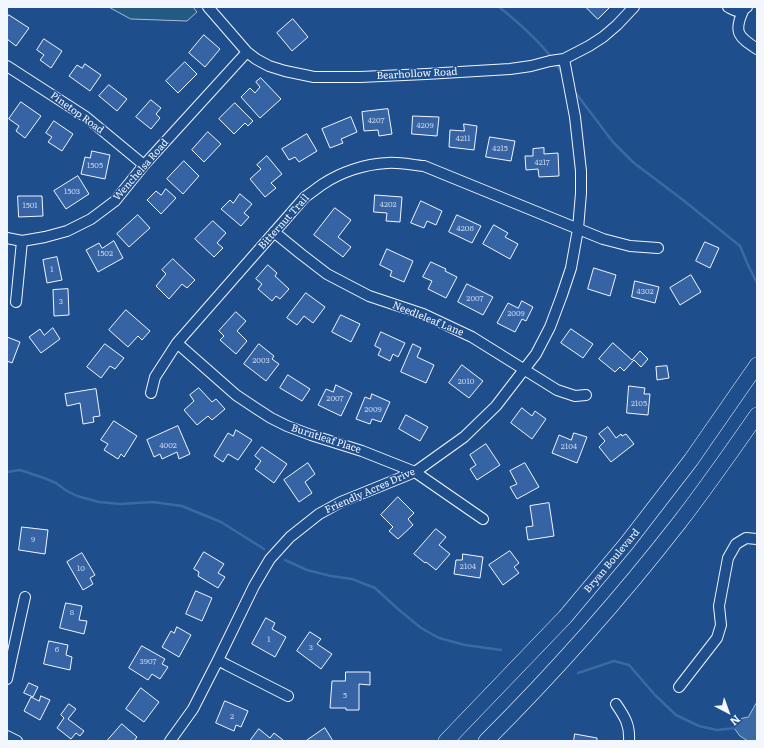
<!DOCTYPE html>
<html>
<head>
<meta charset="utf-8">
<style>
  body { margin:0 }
  #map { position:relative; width:764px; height:748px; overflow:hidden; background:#1f4e8c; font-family:Literata,serif }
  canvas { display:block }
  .frame { position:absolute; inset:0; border:8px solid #f2f6ff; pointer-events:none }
  .north { position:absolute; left:708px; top:692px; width:40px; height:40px; -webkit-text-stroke:3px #1f4e8c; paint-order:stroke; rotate:139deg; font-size:11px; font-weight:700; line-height:16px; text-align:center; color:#f2f6ff }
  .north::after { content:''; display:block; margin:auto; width:14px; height:18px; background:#f2f6ff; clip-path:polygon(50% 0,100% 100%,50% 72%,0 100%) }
</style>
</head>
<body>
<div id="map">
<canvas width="764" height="748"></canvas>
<div class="frame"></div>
<div class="north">N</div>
</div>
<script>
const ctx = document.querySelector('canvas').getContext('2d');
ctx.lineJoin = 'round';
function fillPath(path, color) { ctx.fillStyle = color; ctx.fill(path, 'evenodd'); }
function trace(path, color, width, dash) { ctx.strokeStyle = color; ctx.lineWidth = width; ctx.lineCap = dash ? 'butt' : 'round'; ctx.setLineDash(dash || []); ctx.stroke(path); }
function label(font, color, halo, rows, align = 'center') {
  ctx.font = font + ' Literata,serif'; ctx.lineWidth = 3; ctx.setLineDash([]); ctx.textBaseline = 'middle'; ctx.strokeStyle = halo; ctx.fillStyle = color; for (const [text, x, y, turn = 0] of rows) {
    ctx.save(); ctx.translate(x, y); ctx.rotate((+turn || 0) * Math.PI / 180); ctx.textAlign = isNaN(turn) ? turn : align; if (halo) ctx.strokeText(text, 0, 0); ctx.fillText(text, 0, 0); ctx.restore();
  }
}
const green = new Path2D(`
  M109,7H193L197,12L187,21L131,19Z`);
fillPath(green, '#245a82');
trace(green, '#a8bbd7', 1);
const water = new Path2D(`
  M757,702V741H748L740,736L734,728L733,722L739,719L748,717Z`);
fillPath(water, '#3b69a3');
trace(water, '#a8bbd7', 1);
trace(new Path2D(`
  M499,7C518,22 537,39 552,58
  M556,64L563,75
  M575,92L613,142L634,163L683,200L740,246L748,265L757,283
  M7,472L20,470L44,478L56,483L67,491L77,496L99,502L120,504L153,502L182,506L221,522L264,549
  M285,560L307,570L331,576L352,579L375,588L398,609L421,628L439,638L465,645L501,650
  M578,673L614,661L629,665L655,695L676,715L699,726L717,730L735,728`), '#3b69a3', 2.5);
const building = new Path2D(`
  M586,7H610L598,19Z
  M9,15L29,28L16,46L7,39V18Z
  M293,19L308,37L292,51L277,33Z
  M204,35L220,49L205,67L189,53Z
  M44,39L62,51L51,68L40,60L44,55L37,50Z
  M185,62L197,74L178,93L166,81Z
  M85,64L101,75L90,91L69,76L77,65L82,68Z
  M261,78L281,99L260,118L241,97L250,88L255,93L260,87L256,82Z
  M109,85L127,99L117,111L99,96Z
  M151,100L161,108L156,114L160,118L151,129L136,117Z
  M21,102L41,116L25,138L16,131L19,126L9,119Z
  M235,103L253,121L248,126L245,123L234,134L219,119Z
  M388,109L392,134L379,136L378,130L364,131L362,112Z
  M413,116L439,117L437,136L412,134Z
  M351,117L357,132L341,139L343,143L330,148L322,129Z
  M54,121L73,134L62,151L48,142L52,137L46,133Z
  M464,124L477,126L474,150L449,147L450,130L464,131Z
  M208,132L221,144L204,162L192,150Z
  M307,134L317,151L299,162L295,157L289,160L282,149Z
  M490,137L515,141L511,161L486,157Z
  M544,148V154L558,153L559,176L539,177L538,169L526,170L525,156H533V149Z
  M92,151L110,155L105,179L81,174L85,157L90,158Z
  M267,156L282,174L271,183L276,188L265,197L250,179L261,169L257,165Z
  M184,161L199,176L183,194L167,179Z
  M78,176L89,194L66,209L54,191Z
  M166,189L176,198L161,214L147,200L156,191L161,195Z
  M240,194L252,204L244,213L249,217L241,226L221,209L230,200L233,203Z
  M375,195L402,197L400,222L386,221L387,213L374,212Z
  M18,196H42L43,216L19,217Z
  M421,201L442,211L436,225L427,221L424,228L411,223Z
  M335,208L351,220L338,237L351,247L343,257L314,235Z
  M138,215L150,228L129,247L117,234Z
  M457,215L481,226L472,243L449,232Z
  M213,221L226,233L217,243L223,248L214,257L195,239Z
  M494,225L508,233L505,237L518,244L510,259L483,244Z
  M114,241L123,258L98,272L86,250L99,243L102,248Z
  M705,242L719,248L710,268L696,261Z
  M387,249L413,261L404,282L390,276L392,271L380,265Z
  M57,257L62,280L47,283L43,260Z
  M173,259L195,280L187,288L182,284L169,299L156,286L166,274L162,270Z
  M431,262L446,269L445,271L457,277L446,298L428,289L432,281L423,277Z
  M268,265L277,273L275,276L289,289L280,299L276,296L272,301L258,289L262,284L256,279Z
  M594,268L616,275L610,296L588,289Z
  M691,275L701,292L680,305L670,288Z
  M635,281L659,287L655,303L632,297Z
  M467,284L493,297L483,315L458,302Z
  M68,289L69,315L54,316L53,290Z
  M306,293L325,307L313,323L304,316L297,325L287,318Z
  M522,301L533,307L526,321L522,319L515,332L497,323L508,303L518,308Z
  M126,310L150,331L142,340L138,336L128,347L109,330Z
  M236,312L246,321L237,331L247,341L236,354L220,340L224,336L219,331Z
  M341,315L360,324L351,342L332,332Z
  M53,328L60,339L41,353L29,337L40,329L44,335Z
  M571,329L593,344L583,358L561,343Z
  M381,332L405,343L398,357L393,354L390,361L378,355L381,349L375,346Z
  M7,337L20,342L12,363L7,361Z
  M613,343L632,360L640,351L648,359L641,367L634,360L624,371L620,367L615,372L599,359Z
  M105,344L124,358L115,369L110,366L101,378L87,367Z
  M259,344L274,356L272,359L279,364L266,381L244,364Z
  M413,344L421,348L417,357L434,365L426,383L401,372Z
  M462,365L483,381L469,398L449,383Z
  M667,366L669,378L657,380L656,367Z
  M288,375L310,389L302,401L280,388Z
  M336,385L352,393L341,416L318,405L326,389L333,392Z
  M629,386L645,388L644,394H650L648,415L627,413Z
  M199,388L212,402L216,399L225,409L212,420L208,416L197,425L184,410L194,401L190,395Z
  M96,389L100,416L93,417L94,422L83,424L80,403L67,406L65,394Z
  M372,394L390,402L381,422L372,419L370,424L356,419L365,397L370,399Z
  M522,408L532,416L535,411L546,419L532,439L511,423Z
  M406,415L428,427L420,441L399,429Z
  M114,421L137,436L124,457L121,454L118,459L104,450L108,444L101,440Z
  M178,426L190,454L179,459L177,452L162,459L160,454L154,457L147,440Z
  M608,427L616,438L621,434L622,436L626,434L634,444L611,462L599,447L605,441L599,434Z
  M236,430L252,440L238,460L228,454L223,462L214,456L228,433L233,436Z
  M574,433L587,437L577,463L552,453L559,435L571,440Z
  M486,444L500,465L477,480L470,469L476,465L470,455Z
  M262,447L287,464L274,483L255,469L261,461L255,456Z
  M308,463L315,474L305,482L312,493L299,502L284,480Z
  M525,463L539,487L517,499L510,487L517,484L510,471Z
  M398,497L414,513L408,519L413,525L398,539L389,531L393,527L381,515Z
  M549,503L554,536L528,540L526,527L533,526L530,506Z
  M22,527L48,530L45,554L19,550Z
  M436,529L446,537L439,545L450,554L436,570L426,562L425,563L414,554Z
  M510,551L519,563L514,567L519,573L503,585L489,565Z
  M204,552L224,564L218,573L225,577L218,588L198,576L199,572L194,569Z
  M82,553L95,575L90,578L93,584L83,590L67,562Z
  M463,554L483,557L480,578L454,574L456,560H462Z
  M196,591L212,598L202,621L186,614Z
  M66,603L82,606L79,620L87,621L84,634L60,628Z
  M266,618L275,623L272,629L286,637L275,657L252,644Z
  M177,627L191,635L179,657L162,647L171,631L174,633Z
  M310,632L321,639L317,644L332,654L321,669L297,651Z
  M49,641L68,645L66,655L72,657L70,670L44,664Z
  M142,646L165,659L162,664L168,667L160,679L152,674L148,680L129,668Z
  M346,672H370V685L359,684V710H346V708H330L332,681H345Z
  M29,683L38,687L33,697L24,693Z
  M141,688L159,702L144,722L126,709Z
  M41,696L50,700L40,720L24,711L31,697L39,701Z
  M225,701L248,711L241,727L236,725L234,731L216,723Z
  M69,704L76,709L68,719L84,731L80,736L76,733L71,739L57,728L64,718L61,715Z
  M122,724L137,737L134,741H107Z
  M325,728L333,741H306Z
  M259,729L270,738L274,733L283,740L282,741H250Z
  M575,734L597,738V741H574Z`);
fillPath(building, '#3563a3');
trace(building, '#f2f6ff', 1);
const minor = new Path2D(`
  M208,7L247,52L256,59L269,66L285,71L314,77H360L426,74L510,69L531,66L550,61L564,59L589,46L603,37L617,25L634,7
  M728,7C736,11 739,14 747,7
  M743,11C733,33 739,37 757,49
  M7,66L86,117L144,165
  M274,232L301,254L327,274L369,296L423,314L472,337L557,390L575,396L586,395
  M7,238L22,241L45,237L67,231L91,219L115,201L144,165L247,52
  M16,302L22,241
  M177,343L236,395L257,409L271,418L287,426L311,435L362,451L415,472L483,519
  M151,393L155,377L177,343L305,197C311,193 317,188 323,184C341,172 365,164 387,163C400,162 412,165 424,166L603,239L630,246L658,248
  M218,660L227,665L288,696
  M7,679L25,597
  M679,687L717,638L721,625L719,606L728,558L736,544L746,538L757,539
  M616,704C625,717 630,725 629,741
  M7,736L17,741
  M170,741L193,709L218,660L254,586L264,569L270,559L290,537L319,514L341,502L415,472L464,437L496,406L536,354L550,327L562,295L571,268L578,229L581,193V171L575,117L564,59`);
const highway = new Path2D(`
  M446,741L565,617L627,543L691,460L757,365
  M486,741C555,672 619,600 679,523C706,488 732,451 757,415`);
trace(minor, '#f2f6ff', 12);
trace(highway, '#f2f6ff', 16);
trace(minor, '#1f4e8c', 10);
trace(highway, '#1f4e8c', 15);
label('8px', '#c3d1e8', null, [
  ["4207",376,121],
  ["4209",425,126],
  ["4211",463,139],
  ["4215",500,149],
  ["4217",542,163],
  ["1505",95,166],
  ["1503",72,192],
  ["4202",388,205],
  ["1501",30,206],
  ["4206",465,229],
  ["1502",105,254],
  ["1",52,270],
  ["4302",645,292],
  ["2007",475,299],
  ["3",61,302],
  ["2009",516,314],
  ["2003",261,361],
  ["2010",466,382],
  ["2007",335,399],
  ["2105",639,404],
  ["2009",373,410],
  ["4002",168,446],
  ["2104",569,447],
  ["9",33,540],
  ["2104",468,567],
  ["10",81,569],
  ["8",72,613],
  ["1",269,640],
  ["3",311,648],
  ["6",57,650],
  ["3907",148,662],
  ["5",345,696],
  ["2",232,717]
]);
label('10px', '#f2f6ff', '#1f4e8c', [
  ["Bearhollow Road",417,74,-3],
  ["Pinetop Road",77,113,36],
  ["Wenchelsa Road",141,170,-49],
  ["Bitternut Trail",284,222,-48],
  ["Needleleaf Lane",428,319,22],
  ["Burntleaf Place",326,439,18],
  ["Friendly Acres Drive",370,491,-24],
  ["Bryan Boulevard",612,561,-50]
]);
</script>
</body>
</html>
